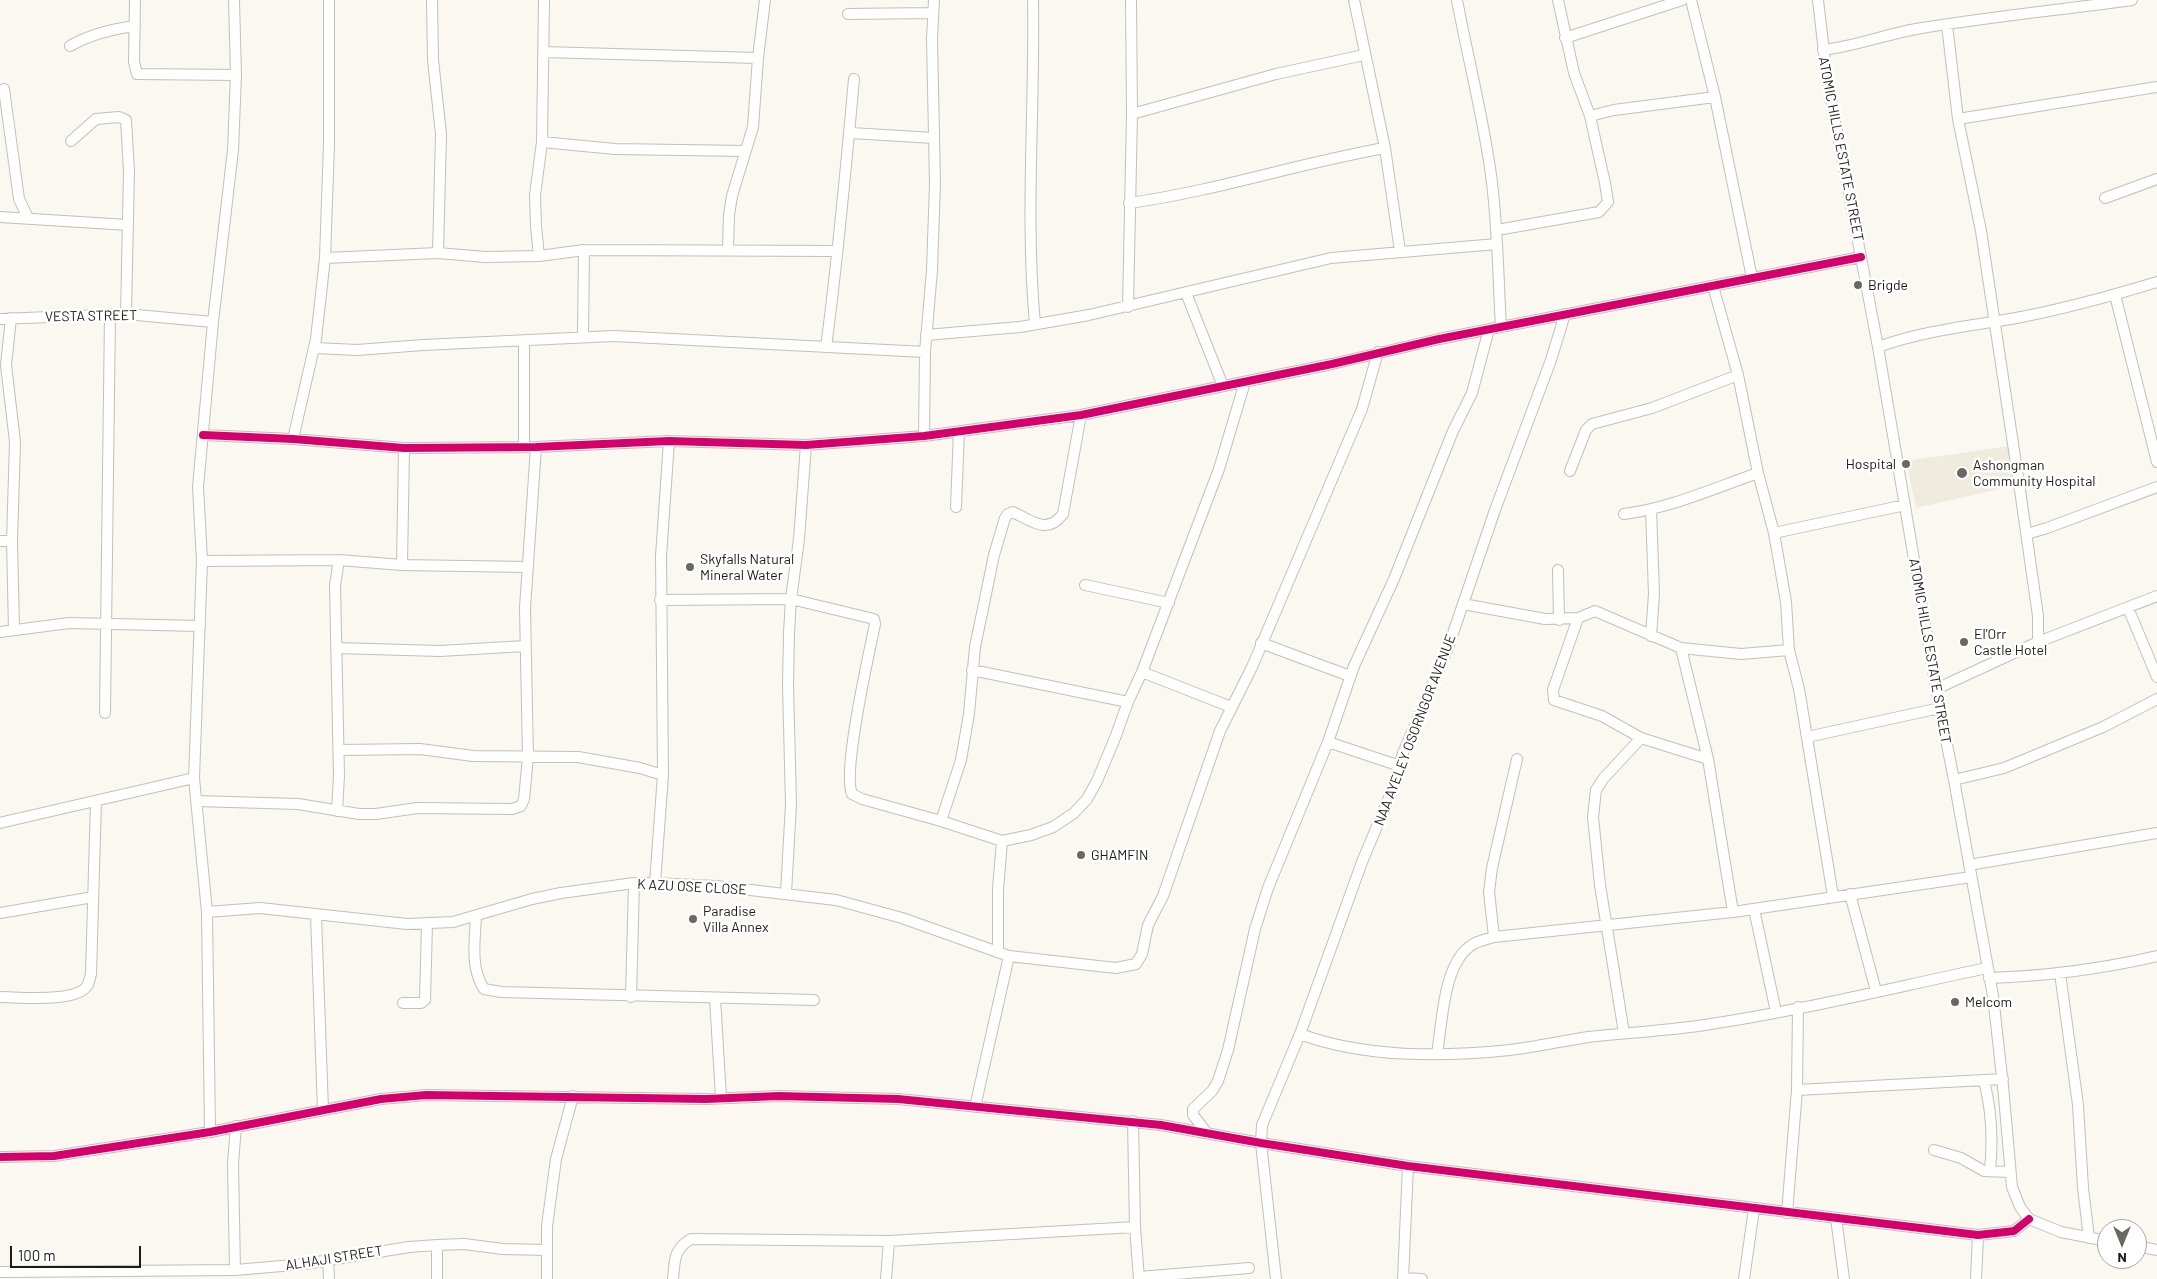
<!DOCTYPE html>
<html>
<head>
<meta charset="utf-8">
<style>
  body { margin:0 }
  #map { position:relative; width:2157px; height:1279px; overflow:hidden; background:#faf8f0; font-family:Barlow,sans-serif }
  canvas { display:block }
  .north { position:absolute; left:2097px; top:1219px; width:50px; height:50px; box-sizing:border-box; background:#fff; border:1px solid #a4a4a2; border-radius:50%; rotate:180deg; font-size:14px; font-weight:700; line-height:20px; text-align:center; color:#1c1b16 }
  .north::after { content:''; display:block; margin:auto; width:18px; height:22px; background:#6a6862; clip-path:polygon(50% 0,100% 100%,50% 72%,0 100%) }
  .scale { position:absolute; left:10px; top:1246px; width:131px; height:22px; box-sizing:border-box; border:2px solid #1c1b16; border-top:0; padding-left:6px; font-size:15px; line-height:18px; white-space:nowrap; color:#1c1b16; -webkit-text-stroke:4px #fff; paint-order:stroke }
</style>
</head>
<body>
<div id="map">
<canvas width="2157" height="1279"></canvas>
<div class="north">N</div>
<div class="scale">100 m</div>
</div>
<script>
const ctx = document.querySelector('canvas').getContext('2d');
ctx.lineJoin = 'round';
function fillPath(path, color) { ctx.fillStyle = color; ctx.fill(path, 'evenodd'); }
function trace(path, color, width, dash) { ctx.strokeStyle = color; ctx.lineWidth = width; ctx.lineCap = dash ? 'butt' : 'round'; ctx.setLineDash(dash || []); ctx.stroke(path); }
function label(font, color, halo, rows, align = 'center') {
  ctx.font = font + ' Barlow,sans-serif'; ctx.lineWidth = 5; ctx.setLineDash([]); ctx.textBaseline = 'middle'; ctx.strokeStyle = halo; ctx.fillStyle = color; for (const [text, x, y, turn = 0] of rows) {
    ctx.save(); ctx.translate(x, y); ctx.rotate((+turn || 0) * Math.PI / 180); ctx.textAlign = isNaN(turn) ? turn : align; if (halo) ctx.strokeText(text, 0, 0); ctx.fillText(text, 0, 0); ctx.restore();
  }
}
fillPath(new Path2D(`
  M2010,446L2017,485L1916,508L1906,461Z`), '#efebdd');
const minor = new Path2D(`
  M135,0L134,62L137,74L236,75
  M432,0L433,60L441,134L438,253
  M1033,0C1035,108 1025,216 1035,324
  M1354,0L1385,148L1400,251
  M1457,0C1468,59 1483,116 1491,175C1498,226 1498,277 1501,327
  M1691,0L1715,97L1752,278
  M1818,0L1827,78L1878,347L1936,689L1954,780L1993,996L2003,1086L2012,1187L2020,1207L2029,1219L2061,1232L2107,1241
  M848,14L932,13
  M1947,25L1958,119L1981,231L2021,497L2038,616V642
  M1565,38L1682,0
  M70,46C91,34 111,29 135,26
  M1823,50C1855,46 1884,35 1916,29C1988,17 2060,10 2132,0
  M543,52L758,58
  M4,89L19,199L28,218
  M1132,114L1276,74L1364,55
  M1590,116L1614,110L1715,97
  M1958,119L2157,87
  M851,133L933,138
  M71,141L96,119L119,117L126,120L129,171L126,314
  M542,142L615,149L745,151
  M2105,198L2157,179
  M1129,203C1216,191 1299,163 1385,148
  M0,217L128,225
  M1497,230L1599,212L1608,202L1605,183L1590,116L1574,73L1558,0
  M728,249L729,215L732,196L753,127L758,58L765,0
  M539,256L536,226L535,195L542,142L544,0
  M325,258L438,253L485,257L539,256L584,250L837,251
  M1713,286L1738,375L1758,473L1774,533L1786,602L1789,650L1799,689L1833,896
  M1186,293L1223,386
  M2115,295L2157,462
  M1128,307L1132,114L1131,0
  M11,318L6,365L15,442L12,541L14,630
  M0,319L126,314L213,322
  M926,335L1020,327L1089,315L1331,258L1497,244
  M583,337L584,250
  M524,341V447
  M826,347C838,258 846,168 854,79
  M1878,347C1923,331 1969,326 2016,318C2064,309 2111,296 2157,282
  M315,348L357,350L423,345L614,336L925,352
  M203,435L293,439L404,448L536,447L669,441L806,445L924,436L1081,415L1332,364L1439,339L1861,257
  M924,436L925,352L932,270L935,183L932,39L934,0
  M293,439L316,339L325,258L329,144V0
  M1570,471L1586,430L1592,424L1652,408L1738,375
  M956,507L959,431
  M1651,510L1654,594L1651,636
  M1624,514C1671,508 1714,488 1758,473
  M1774,533L1905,505
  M2027,534L2047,528L2157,487
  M0,541H12
  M202,561L339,560L402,565L527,567
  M402,565L404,448
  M1558,570L1559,620
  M1085,585L1169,603
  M660,600L791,599L874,619L875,624C869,654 842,771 852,794L862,799L941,821L1002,841L1031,835L1053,827L1074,813L1087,799L1097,781L1115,738L1128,702L1142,672L1219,469L1245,382
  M1463,604L1545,619L1578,618L1595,611L1681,648L1741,654L1789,650
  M2128,608L2157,677
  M1578,618L1553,690L1554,700L1602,716L1641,738L1708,759
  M0,632L69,623L200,626
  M1261,643L1350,676
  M336,648L440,651L525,646
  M1681,648L1708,759L1733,912
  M972,670L1128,702
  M1142,672L1231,707
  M1936,689L2038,642L2157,596
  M105,713L110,314
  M1807,737L1940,708
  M1328,742L1400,766
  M339,750L420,749L473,756L578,757L640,768L663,775
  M1954,780L2004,768L2103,727L2157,699
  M197,801L298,804L359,814H376L417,808L512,809L521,806L524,799L528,757L525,608L536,447
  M337,811L339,776L335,585L339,560
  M941,821L961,760L969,714L975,647L994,555L1005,518L1008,514L1013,512C1032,521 1047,535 1063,514L1081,415
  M0,823L194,778
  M1969,865L2157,833
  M655,883L663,775L661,556L669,441
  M786,893L791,804L788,685L789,633L791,599L799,539L806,445
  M1850,894L1876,991
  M1754,909L1776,1012
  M207,912L260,908L407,924L453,922L532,899L561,893L634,883H655L716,886L836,900L902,918L1009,956L1116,968L1136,964L1142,954L1148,925L1163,896L1220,731L1252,667L1362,409L1378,352
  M0,913L93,897
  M316,915L323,1110
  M476,916C475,940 470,968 484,989L501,992L814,1000
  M1494,937L1489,892L1492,868L1517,759
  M998,952V889L1002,841
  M2060,973L2078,1105L2083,1188L2089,1238
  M1989,978C2046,976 2101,969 2157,956
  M0,997C19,997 76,1003 87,986C89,983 90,978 91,974L96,801
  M631,997L634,883
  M715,998L721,1098
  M403,1003H421L425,1000L427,924
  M1624,1033L1600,885L1593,817L1596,790L1603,779L1641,738
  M1300,1034C1365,1058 1441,1057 1510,1050C1536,1047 1562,1041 1588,1037C1625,1033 1661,1031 1698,1026C1795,1012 1891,988 1987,968
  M1437,1054C1442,1024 1443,967 1469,947C1476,941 1486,939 1494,937L1733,912L1971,877
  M1984,1081C1992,1111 1993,1140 1990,1171
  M1797,1090L2003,1079
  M975,1107L1009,956
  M1133,1121L1135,1227L1139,1279
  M210,1132L207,912L194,778L202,561L198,487L213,322L233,150L236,75L234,0
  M1207,1133L1193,1115V1109L1212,1091L1218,1081L1228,1050L1255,929L1268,888L1328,742L1354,666L1394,579L1453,431L1472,393L1489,329
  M1934,1150L1961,1158L1984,1171L2010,1172
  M0,1157L54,1156L210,1132L381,1099L426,1095L706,1099L779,1096L898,1099L1161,1125L1261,1143L1408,1166L1978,1235L2014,1231L2029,1219
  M1787,1213L1797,1090L1798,1007
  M1836,1218L1844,1279
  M437,1245V1279
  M2137,1246L2157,1250
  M328,1260L329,1279
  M235,1270L233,1164L236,1126
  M0,1272L235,1270L305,1264L409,1247L437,1245L464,1244L503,1249L547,1250
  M1139,1277L1249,1268
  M1403,1278L1422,1279
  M547,1279V1226L556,1159L573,1096
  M673,1279C675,1260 673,1250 691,1239L889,1241L1135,1227
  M886,1279L889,1241
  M1276,1279L1261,1143L1262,1125L1300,1034L1362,862L1393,788L1403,753L1448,648L1495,510L1551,360L1565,314
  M1403,1279L1408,1166
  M1744,1279L1754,1209
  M1976,1279L1978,1235`);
trace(minor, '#c1c0ba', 12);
trace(minor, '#fefefd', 10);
trace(new Path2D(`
  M203,435L293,439L404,448L536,447L669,441L806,445L924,436L1081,415L1332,364L1439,339L1861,257
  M0,1157L54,1156L210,1132L381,1099L426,1095L706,1099L779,1096L898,1099L1161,1125L1261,1143L1408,1166L1978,1235L2014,1231L2029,1219`), '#d6006c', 8);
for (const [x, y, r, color] of [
  [1858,285,5,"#6a6862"],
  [1906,464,5,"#6a6862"],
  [1962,473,6,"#6a6862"],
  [690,567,5,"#6a6862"],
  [1964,642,5,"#6a6862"],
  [1081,855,5,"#6a6862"],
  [693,919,5,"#6a6862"],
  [1955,1002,5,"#6a6862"]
]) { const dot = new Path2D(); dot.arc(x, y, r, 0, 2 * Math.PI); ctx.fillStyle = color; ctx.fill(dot); trace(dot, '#fff', 2); }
label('14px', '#1c1b16', '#fff', [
  ["ATOMIC HILLS ESTATE STREET",1841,149,79],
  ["VESTA STREET",91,316,-1],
  ["ATOMIC HILLS ESTATE STREET",1930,651,80],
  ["NAA AYELEY OSORNGOR AVENUE",1415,730,-69],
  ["K AZU OSE CLOSE",692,887,3],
  ["ALHAJI STREET",334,1258,-9]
]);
label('14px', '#1c1b16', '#fff', [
  ["Brigde",1868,285],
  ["Hospital",1896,464,"right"],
  ["Ashongman",1973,465],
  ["Community Hospital",1973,481],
  ["Skyfalls Natural",700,559],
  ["Mineral Water",700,575],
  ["El'Orr",1974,634],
  ["Castle Hotel",1974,650],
  ["GHAMFIN",1091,855],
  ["Paradise",703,911],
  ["Villa Annex",703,927],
  ["Melcom",1965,1002]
], 'left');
</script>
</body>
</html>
